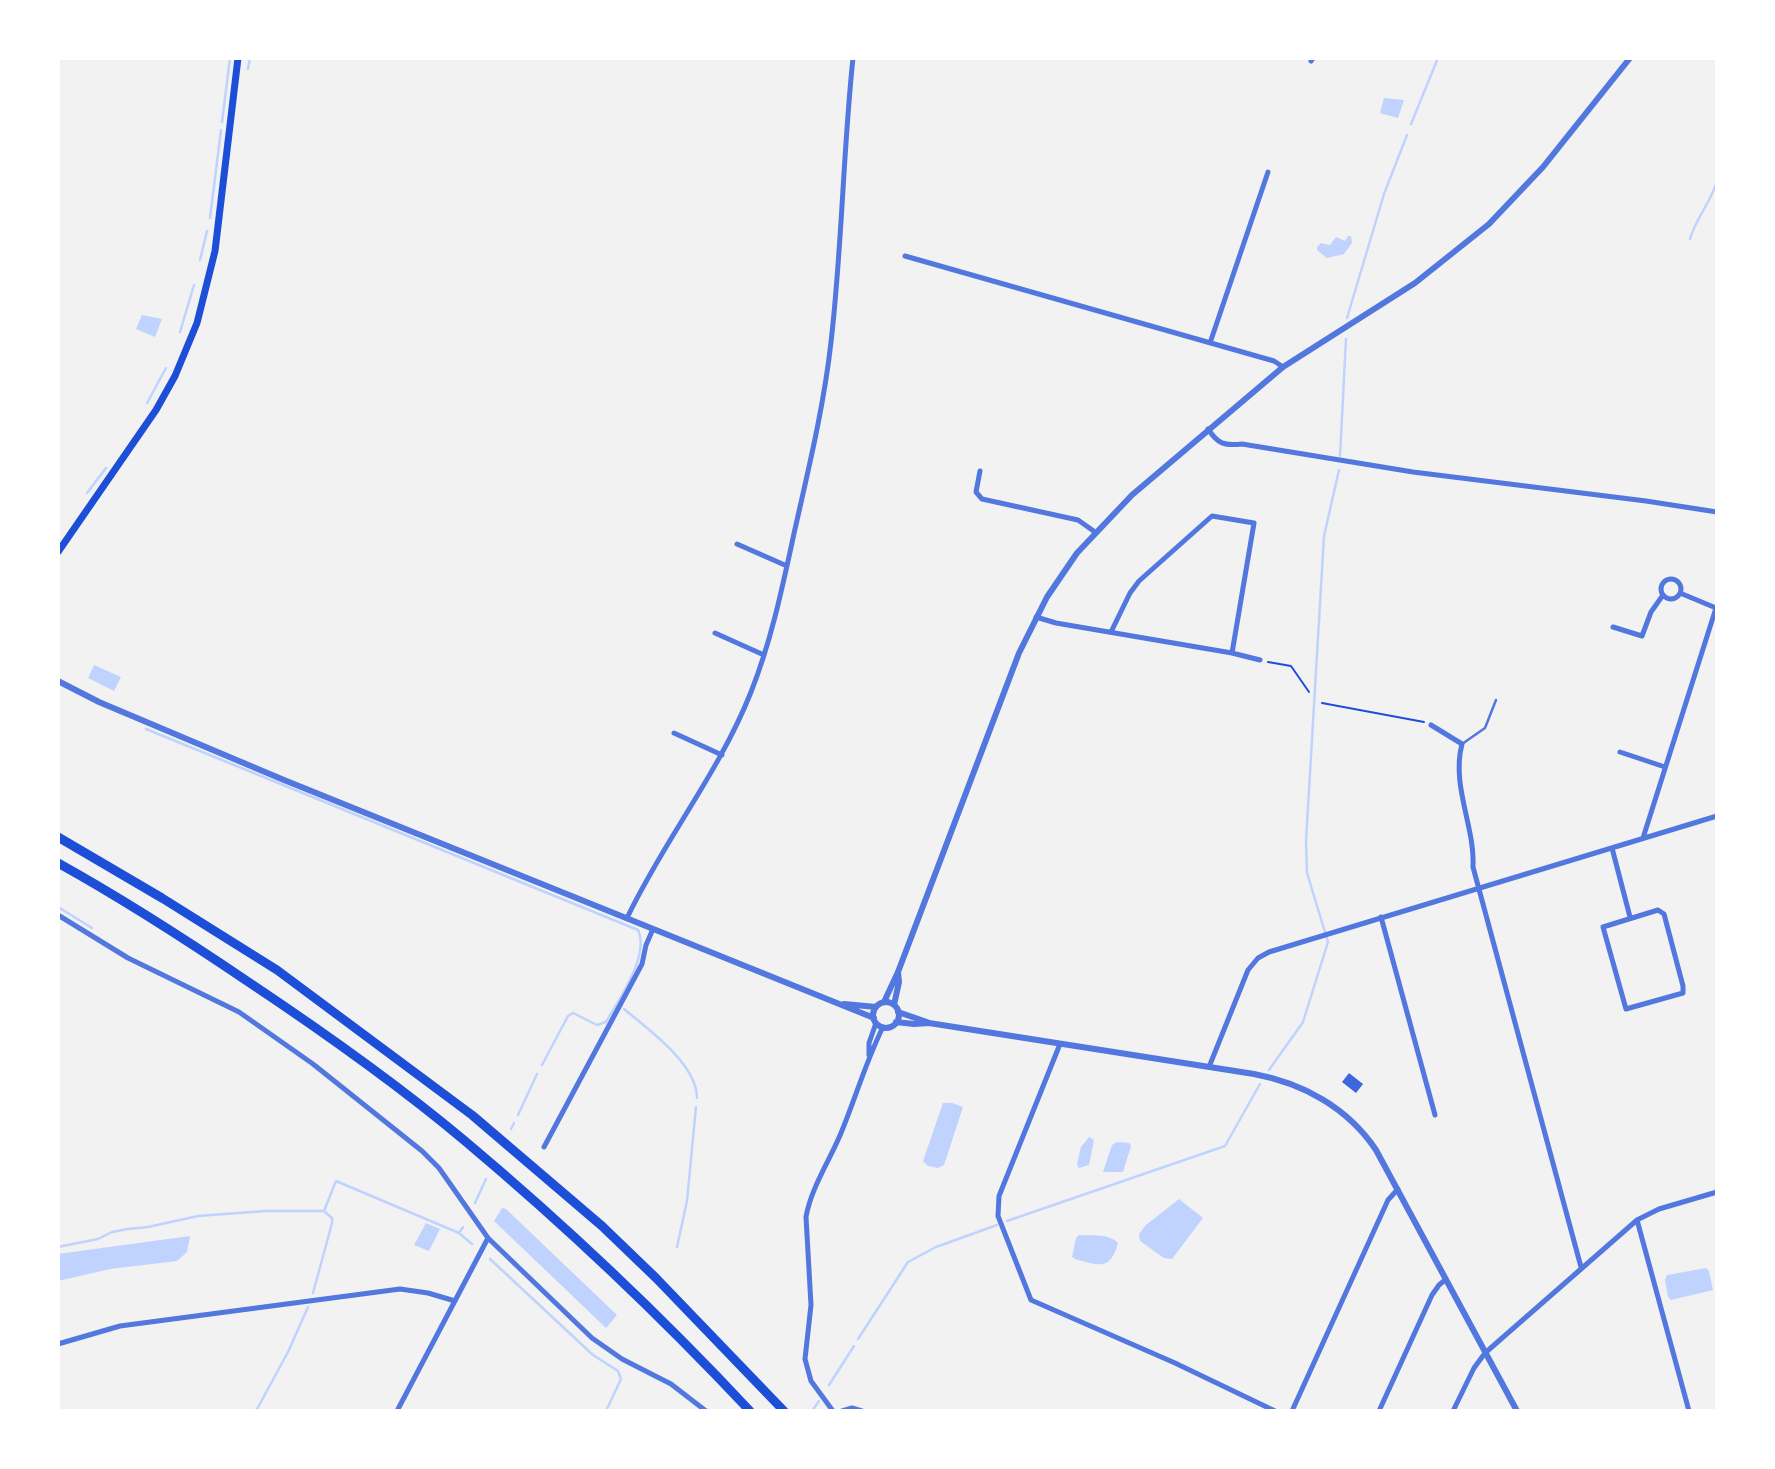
<!DOCTYPE html>
<html>
<head>
<meta charset="utf-8">
<style>
  body { margin:0 }
  #map { position:relative; width:1775px; height:1469px; overflow:hidden; background:#f2f2f2; font-family:Montserrat,sans-serif }
  canvas { display:block }
  .frame { position:absolute; inset:0; border:60px solid #fff; pointer-events:none }
</style>
</head>
<body>
<div id="map">
<canvas width="1775" height="1469"></canvas>
<div class="frame"></div>
</div>
<script>
const ctx = document.querySelector('canvas').getContext('2d');
ctx.lineJoin = 'round';
function fillPath(path, color) { ctx.fillStyle = color; ctx.fill(path, 'evenodd'); }
function trace(path, color, width, dash) { ctx.strokeStyle = color; ctx.lineWidth = width; ctx.lineCap = dash ? 'butt' : 'round'; ctx.setLineDash(dash || []); ctx.stroke(path); }
fillPath(new Path2D(`
  M1384,98L1404,100L1398,118L1380,113Z
  M1348,236H1351L1352,243L1344,254L1327,258L1317,250V247L1321,243L1330,245L1336,237L1345,241Z
  M142,315L162,319L155,337L136,329Z
  M94,665L121,677L114,691L88,678Z
  M943,1103H952L963,1107L944,1165L938,1168L928,1166L923,1161Z
  M1089,1137L1094,1140L1089,1165L1079,1168L1077,1164L1081,1147Z
  M1117,1142L1129,1143L1131,1146L1123,1172H1103L1112,1145Z
  M1179,1199L1203,1218L1172,1259L1164,1258L1140,1241L1139,1234L1146,1225Z
  M502,1208L506,1209L617,1315L606,1328L494,1221Z
  M426,1223L440,1229L429,1251L414,1245Z
  M1079,1235C1093,1236 1108,1233 1118,1243C1110,1272 1098,1265 1075,1259L1072,1257L1076,1238Z
  M190,1236L187,1252L177,1261L110,1269L58,1281V1254Z
  M1706,1268L1709,1271L1713,1290L1671,1300L1668,1297L1665,1280L1667,1275Z`), '#bfd3fe');
trace(new Path2D(`
  M248,69L250,58
  M222,122L230,58
  M1411,124L1438,58
  M210,218L221,130
  M1690,239C1696,218 1711,202 1717,181
  M200,260L207,231
  M1347,318L1384,194L1407,135
  M180,332L194,285
  M147,403L166,368
  M1340,456L1346,339
  M87,493L106,468
  M146,729L638,930C650,955 619,1000 606,1022L597,1025L573,1013L568,1016L542,1065
  M58,907L92,928
  M624,1009C648,1029 697,1064 697,1098
  M1269,1070L1303,1022L1328,942L1307,873L1306,841L1324,536L1339,470
  M518,1115L537,1074
  M511,1129L514,1123
  M475,1203L486,1179
  M324,1211L336,1181L459,1233L463,1227
  M1007,1221L1225,1146L1260,1084
  M459,1233L472,1244
  M58,1247L98,1239L112,1232L128,1229L148,1227L198,1216L265,1211H324L332,1218V1223L313,1293
  M677,1247L687,1201L696,1107
  M490,1259L593,1355L618,1371L621,1379L606,1411
  M858,1339L908,1262L936,1247L997,1225
  M829,1385L854,1346
  M256,1411L288,1352L308,1307
  M812,1411L819,1401`), '#bfd3fe', 2.5);
fillPath(new Path2D(`
  M1349,1073L1363,1084L1356,1093L1342,1082Z`), '#3d67dc');
trace(new Path2D(`
  M1268,662L1291,666L1309,692
  M1322,703L1424,722`), '#1d4ed8', 2);
trace(new Path2D(`
  M1462,744L1485,728L1496,700`), '#5277de', 2.5);
trace(new Path2D(`
  M1311,61L1313,58
  M905,256L1274,361L1283,367
  M1210,343L1268,172
  M1208,429C1218,444 1224,446 1242,444L1413,472L1646,501L1717,512
  M980,471L976,492L982,499L1078,520L1095,532
  M737,544L787,566
  M1661 589a10 10 0 1 1 20 0a10 10 0 1 1-20 0Z
  M1036,617L1056,623L1232,653L1260,660
  M1613,627L1642,636L1651,612L1663,595
  M1111,632L1130,593L1139,581L1212,516L1254,523L1232,653
  M715,633L764,655
  M1431,725L1462,744C1451,786 1475,826 1473,867L1581,1267
  M674,733L722,755
  M1620,752L1665,767
  M1643,838L1716,608L1680,593
  M1612,848L1630,917
  M1658,910L1664,914L1683,986V993L1626,1009L1603,927Z
  M58,915L128,958L239,1012L313,1064L422,1151L439,1168L488,1238L592,1338L622,1359L671,1384L706,1411
  M1381,917L1435,1115
  M627,918C664,840 719,773 751,692C772,639 783,584 795,529C809,467 824,405 831,342C842,248 843,152 853,58
  M1060,1044L999,1196L998,1216L1031,1300L1175,1363L1275,1411
  M869,1055V1043L876,1023
  M1209,1067L1248,970L1258,958L1269,952L1717,816
  M544,1147L642,964L646,945L653,929
  M1637,1220L1689,1411
  M58,1344L120,1326L400,1289L428,1293L455,1301
  M397,1411L488,1238
  M833,1411L811,1381L805,1359L811,1305L806,1217C811,1188 830,1160 841,1133C856,1097 866,1061 883,1027
  M842,1411L852,1408L862,1411
  M1292,1411L1388,1200L1398,1189
  M1379,1411L1432,1295L1439,1285L1445,1280
  M1453,1411L1474,1368L1485,1353L1637,1220L1659,1209L1717,1192`), '#5277de', 5);
trace(new Path2D(`
  M58,681L99,702L284,780L874,1018
  M884,1002L898,972L1019,653L1047,597L1077,553L1132,495L1283,367L1415,283L1489,224L1543,167L1630,58
  M873 1015a13 13 0 1 1 26 0a13 13 0 1 1-26 0Z
  M844,1004L876,1007
  M894,1005L899,982L898,972
  M898,1012L927,1022
  M896,1022L914,1024L929,1023L1254,1074C1303,1083 1348,1108 1376,1150L1517,1411`), '#5277de', 6);
trace(new Path2D(`
  M58,552L156,410L175,376L197,323L215,251L238,58`), '#1d4ed8', 7);
trace(new Path2D(`
  M58,837L162,898L277,970L472,1115L602,1226L656,1278L784,1411
  M58,863C123,899 185,939 247,981C322,1031 396,1083 465,1141C565,1225 661,1316 750,1411`), '#1d4ed8', 9);
</script>
</body>
</html>
